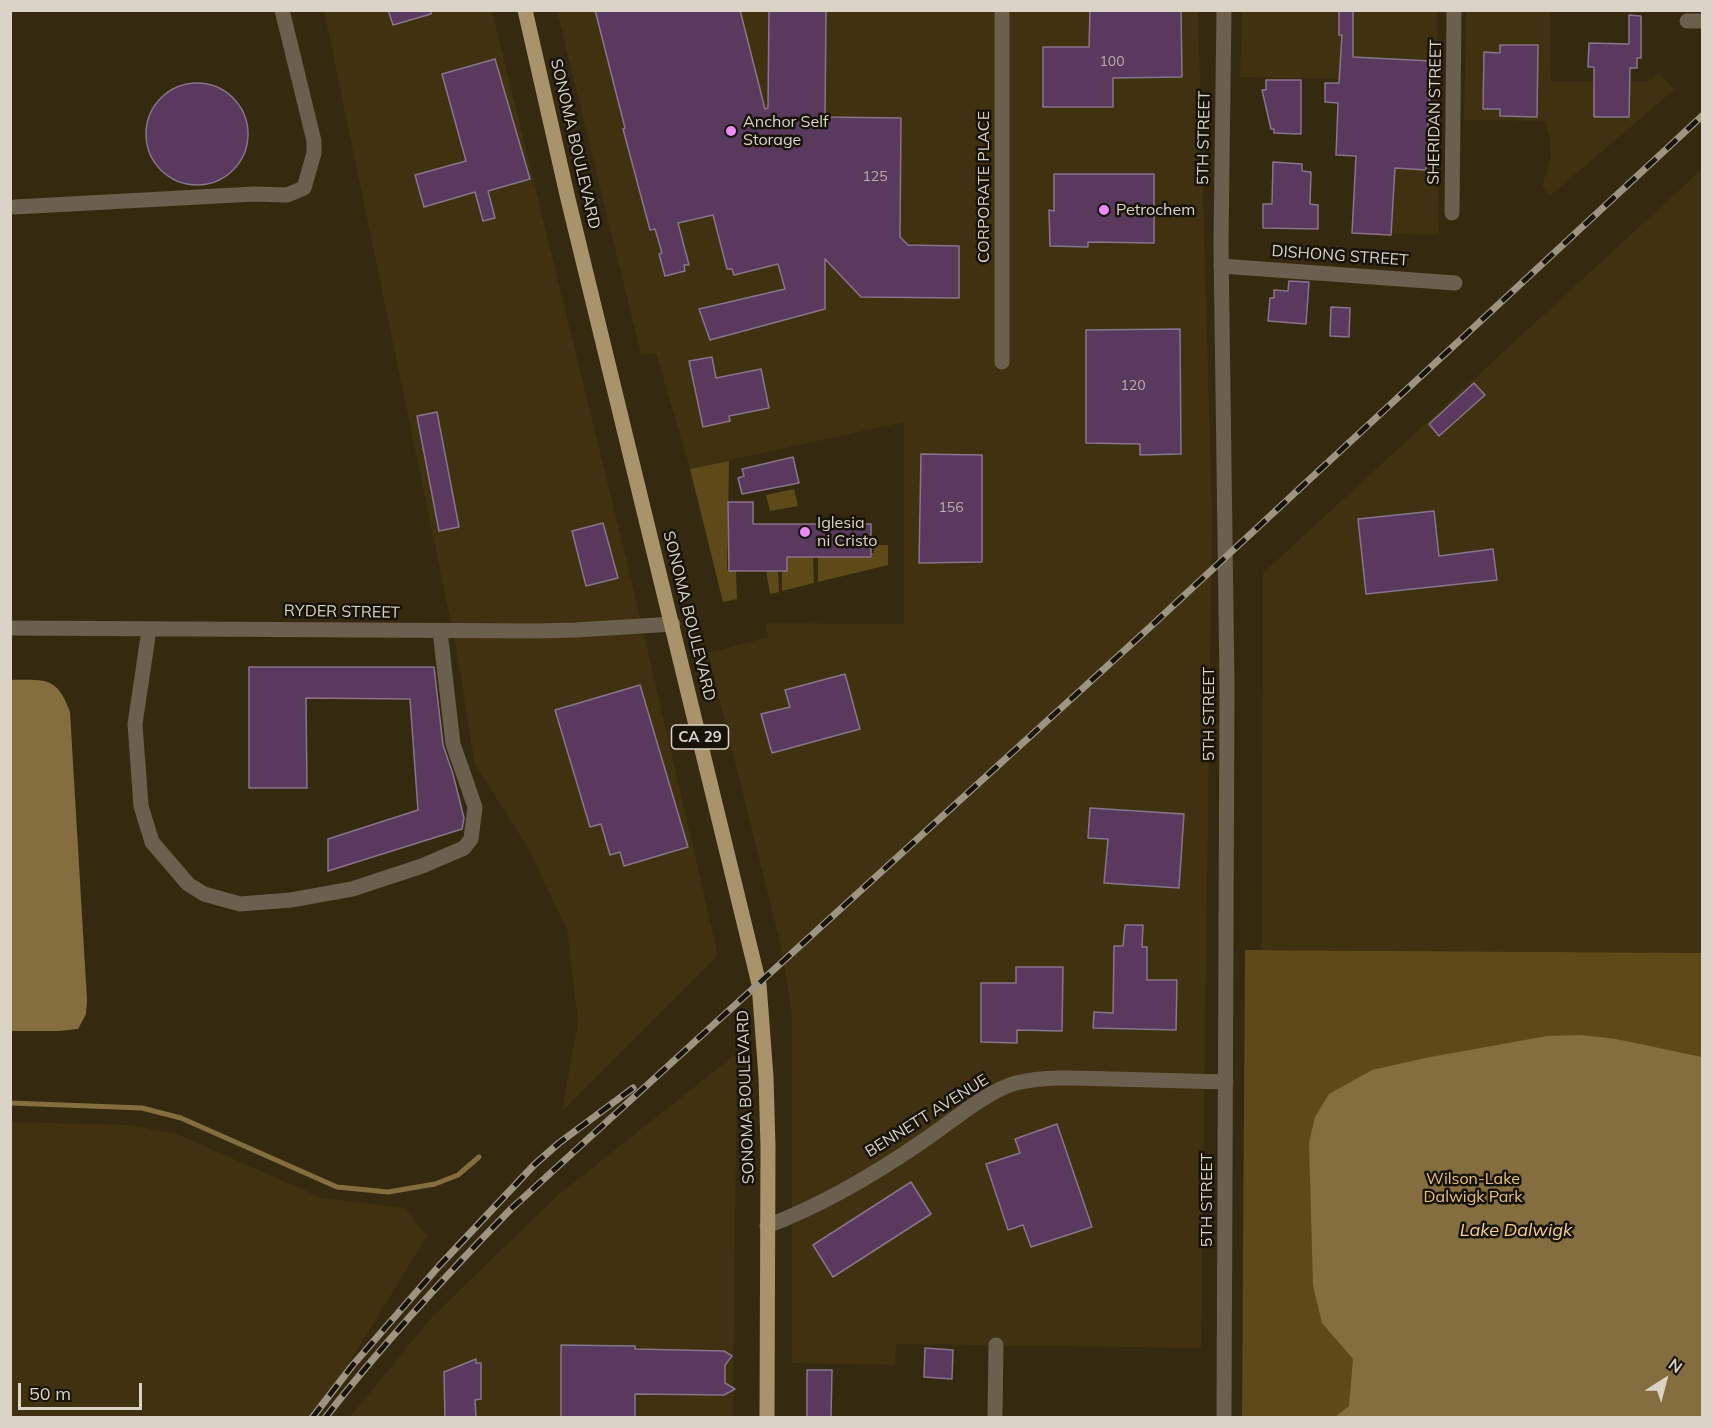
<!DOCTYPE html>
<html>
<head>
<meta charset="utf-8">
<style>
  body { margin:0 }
  #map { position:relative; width:1713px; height:1428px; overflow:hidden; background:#352910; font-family:Mulish,sans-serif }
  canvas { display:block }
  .frame { position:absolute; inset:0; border:12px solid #dbd3c5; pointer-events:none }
  .north { position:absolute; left:1635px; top:1350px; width:60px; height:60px; -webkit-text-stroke:4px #181308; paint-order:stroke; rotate:36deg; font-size:16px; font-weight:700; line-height:24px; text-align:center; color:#dbd3c5 }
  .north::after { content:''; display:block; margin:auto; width:21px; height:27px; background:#dbd3c5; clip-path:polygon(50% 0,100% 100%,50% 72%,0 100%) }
  .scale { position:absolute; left:18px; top:1383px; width:124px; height:27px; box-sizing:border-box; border:3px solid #dbd3c5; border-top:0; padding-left:8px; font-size:18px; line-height:21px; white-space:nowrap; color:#dbd3c5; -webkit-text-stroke:4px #181308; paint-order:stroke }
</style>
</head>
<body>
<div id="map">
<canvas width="1713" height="1428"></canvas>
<div class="frame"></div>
<div class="north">N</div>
<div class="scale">50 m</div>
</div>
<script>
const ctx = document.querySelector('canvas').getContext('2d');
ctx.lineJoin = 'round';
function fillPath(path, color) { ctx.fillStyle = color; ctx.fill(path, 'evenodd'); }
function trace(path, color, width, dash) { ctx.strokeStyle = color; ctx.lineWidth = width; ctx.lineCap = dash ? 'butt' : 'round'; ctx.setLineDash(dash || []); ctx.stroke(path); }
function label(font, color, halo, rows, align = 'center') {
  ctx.font = font + ' Mulish,sans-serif'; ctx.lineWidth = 5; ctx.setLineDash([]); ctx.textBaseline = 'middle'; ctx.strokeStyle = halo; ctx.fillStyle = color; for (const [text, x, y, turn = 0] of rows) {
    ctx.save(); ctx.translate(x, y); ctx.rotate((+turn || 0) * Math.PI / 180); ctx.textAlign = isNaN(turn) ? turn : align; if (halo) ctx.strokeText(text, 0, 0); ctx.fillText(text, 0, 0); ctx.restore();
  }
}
fillPath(new Path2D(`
  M324,11H492L633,587L718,955L562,1111L578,1021L567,929L526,845L475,764L455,642Z
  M557,11H1198L1212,516L1201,1348L896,1344L895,1365L792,1363V1016L781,947L708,653L768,637L765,623L904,624V422L690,469L656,353L641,355Z
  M1242,11H1437L1439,235L1352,233L1356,157L1336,155L1339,79L1240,77Z
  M1466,11H1550L1551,82H1640L1651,80L1658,73L1675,89L1550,196L1542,186L1551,158L1550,139L1545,121L1464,120Z
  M1702,169V953L1262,950L1263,573Z
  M737,1053L733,1417L349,1418L432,1317L558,1195Z
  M11,1122L130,1125L177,1134L322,1198L405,1208L427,1236L316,1417H11Z`), '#403110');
fillPath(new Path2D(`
  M729,461L727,570L736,571L737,599L723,602L690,469Z
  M794,489L798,506L770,511L766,495Z
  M874,545H888V565L818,582V557H871V553H874Z
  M787,557H813L814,583L782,591V571Z
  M766,570L778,571L779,592L770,594Z
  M1245,950L1702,953V1417L1242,1418Z`), '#5e4919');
fillPath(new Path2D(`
  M11,680C45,680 57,676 70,712L87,1000L86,1014L78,1029L59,1031H11Z
  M1581,1035L1616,1039L1702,1057V1417H1335L1349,1406L1353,1359L1322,1323L1313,1286L1309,1143L1315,1117L1329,1094L1372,1070L1425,1058L1547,1036Z`), '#846d3e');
trace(new Path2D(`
  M10,1103L142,1108L181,1118L337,1187L388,1192L435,1184L458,1175L479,1157`), '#846d3e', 5);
const building = new Path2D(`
  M388,10H431V14L393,25Z
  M595,10H740L765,109L768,108L769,10H826L825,117L901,118L900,237L908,245L959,246V298L861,297L825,259V309L710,340L699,309L785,289L778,264L734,275L732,269H727L713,215L678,223L689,265H684L685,271L665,276L659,254L662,253L655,229L650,230L623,129L625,128Z
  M1090,10H1181L1182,77L1113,78V107H1043V47H1089Z
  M1339,10H1353V57L1431,61L1426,170L1395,168L1391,235L1352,233L1356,156L1336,155L1338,103L1325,102V83H1339L1342,35H1339Z
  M1629,15L1641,16V58H1637V68H1630L1629,117H1594V67H1588L1589,43L1629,44Z
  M1500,45H1538L1537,117L1500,116V109H1483L1484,52L1500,53Z
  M495,59L530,179L488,191L495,218L483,221L475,192L424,207L415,175L466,161L442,74Z
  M1266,80H1301V134L1274,133V129H1271L1262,90H1266Z
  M146 134a51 51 0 1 1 102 0a51 51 0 1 1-102 0Z
  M1273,162L1302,164V171L1311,172L1310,204L1318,205V229L1263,228V204H1272Z
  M1054,174H1154V243L1088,242V247L1050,246L1049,210L1054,211Z
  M1289,281L1309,282L1306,324L1268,321L1270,298H1274V290L1288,291Z
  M1331,307L1350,308L1349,337L1330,336Z
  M1180,329L1181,454L1140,455V444L1086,443V330Z
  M712,357L716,378L761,369L769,408L729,416L730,421L703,427L689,361Z
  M1474,383L1485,395L1439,436L1429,424Z
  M437,412L459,527L439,531L417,416Z
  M921,454L982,455V562L919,563Z
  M793,457L799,483L742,494L738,478L744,476L742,469Z
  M728,502H753V524H871V557H787V571H729Z
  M1434,511L1439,556L1493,549L1497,580L1366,594L1358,519Z
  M603,523L618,578L586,586L572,531Z
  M249,667H434L443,745L453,774L464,818L462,829L328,871V839L418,810L410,699L306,698L307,788H249Z
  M845,674L860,729L772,753L761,714L790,707L785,690Z
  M640,685L688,847L624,866L620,852L610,855L601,824L590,827L555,710Z
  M1090,808L1184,814L1179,888L1104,883L1108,839L1088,838Z
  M1125,925H1143L1142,947H1147V980H1177L1176,1030L1093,1028L1094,1012L1113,1013L1114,946H1123Z
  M1016,967H1063L1062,1031L1017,1030V1043L981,1042V983H1016Z
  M1057,1124L1092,1227L1031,1247L1023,1225L1008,1230L986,1164L1020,1153L1015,1139Z
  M911,1182L931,1214L833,1277L813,1245Z
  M561,1345L635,1346V1349L724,1351L732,1356L725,1365V1383L735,1389L724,1395L635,1394V1418H561Z
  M925,1348L953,1350L952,1379L924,1377Z
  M476,1359V1363H481V1399L475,1400L476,1418H445L444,1372Z
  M807,1370H832L831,1418H807Z`);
fillPath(building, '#593a5e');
trace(building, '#89748c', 1.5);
trace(new Path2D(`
  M1002,10V362
  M1687,21H1702
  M15,207L254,194L287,195L304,188L314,153V141L282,10
  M1452,213L1454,10
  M1221,266L1455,283
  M10,628L537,631L576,630L673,624
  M149,630L135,724L141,806L152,842L188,884L204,894L240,904L291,900L352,889L422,866L464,848L471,839L475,807L453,744L440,631
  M767,1226C823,1205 875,1174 923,1141C949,1124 986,1091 1016,1083C1046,1076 1081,1078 1112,1079C1150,1080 1188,1081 1226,1082
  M995,1418L996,1345`), '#6a604d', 15);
trace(new Path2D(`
  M1224,10L1221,244L1227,685L1224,1418`), '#6a604d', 15);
trace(new Path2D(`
  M525,10L568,199L759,984L766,1077L768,1147L767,1418`), '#a8936b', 15);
const rail = new Path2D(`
  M312,1418L352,1366L439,1266L534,1165L559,1143L633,1088
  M325,1418C383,1344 445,1276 511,1209L1149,628L1702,116`);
trace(rail, '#9d9482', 7);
trace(rail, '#181308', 4.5, [14]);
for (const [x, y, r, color] of [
  [731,131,6,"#ec8cfb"],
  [1104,210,6,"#ec8cfb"],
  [805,532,6,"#ec8cfb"]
]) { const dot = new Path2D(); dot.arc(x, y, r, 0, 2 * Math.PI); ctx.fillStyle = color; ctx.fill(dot); trace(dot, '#181308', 2); }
label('14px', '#baadab', null, [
  ["100",1112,62],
  ["125",875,177],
  ["120",1133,386],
  ["156",951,508]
]);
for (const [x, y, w] of [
  [700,737,57]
]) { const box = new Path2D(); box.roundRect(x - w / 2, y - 12, w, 24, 4.5); ctx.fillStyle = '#181308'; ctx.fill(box); trace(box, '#dbd3c5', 1.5); }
label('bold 15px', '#dbd3c5', null, [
  ["CA 29",700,737]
]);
label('16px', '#dbd3c5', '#181308', [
  ["SHERIDAN STREET",1435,112,-89],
  ["5TH STREET",1204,138,-89],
  ["SONOMA BOULEVARD",575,144,77],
  ["CORPORATE PLACE",984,187,-90],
  ["DISHONG STREET",1340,256,4],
  ["RYDER STREET",342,612,1],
  ["SONOMA BOULEVARD",689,616,76],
  ["5TH STREET",1209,714,-90],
  ["SONOMA BOULEVARD",746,1097,-92],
  ["BENNETT AVENUE",927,1116,-32],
  ["5TH STREET",1207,1200,-90]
]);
label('16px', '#dbd3c5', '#181308', [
  ["Anchor Self",743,122],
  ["Storage",743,140],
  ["Petrochem",1116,210],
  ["Iglesia",817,523],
  ["ni Cristo",817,541]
], 'left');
label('16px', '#e6c178', '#181308', [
  ["Wilson-Lake",1473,1179],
  ["Dalwigk Park",1473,1197]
]);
label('italic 18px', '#f6d187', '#181308', [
  ["Lake Dalwigk",1516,1231]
]);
</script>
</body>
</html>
